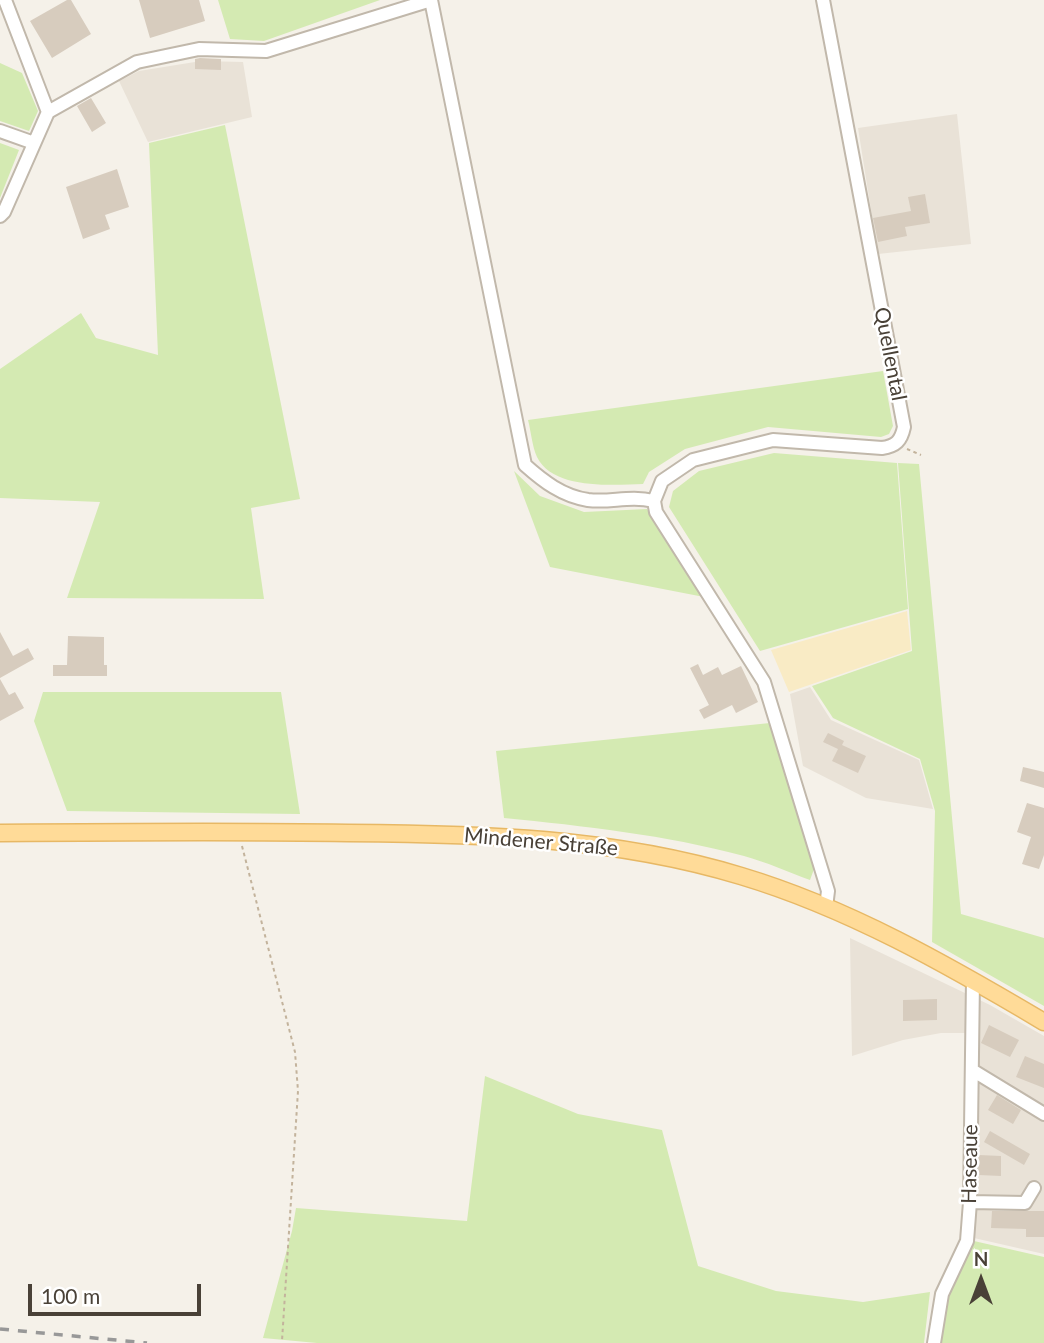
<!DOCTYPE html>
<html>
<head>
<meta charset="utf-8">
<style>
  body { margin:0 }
  #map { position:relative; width:1044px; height:1343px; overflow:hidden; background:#f5f1e9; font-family:Lato,sans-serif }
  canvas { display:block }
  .north { position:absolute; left:946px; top:1245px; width:70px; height:70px; -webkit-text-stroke:5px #fff; paint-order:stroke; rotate:0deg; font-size:19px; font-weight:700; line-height:28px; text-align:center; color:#494137 }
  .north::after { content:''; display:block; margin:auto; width:24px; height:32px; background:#494137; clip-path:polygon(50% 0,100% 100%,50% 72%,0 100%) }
  .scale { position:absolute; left:28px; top:1284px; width:173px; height:32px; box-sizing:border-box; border:4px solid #494137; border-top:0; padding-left:9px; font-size:21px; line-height:24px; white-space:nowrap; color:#494137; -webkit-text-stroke:5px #fff; paint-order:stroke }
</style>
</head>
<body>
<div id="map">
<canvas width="1044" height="1343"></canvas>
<div class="north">N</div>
<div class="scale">100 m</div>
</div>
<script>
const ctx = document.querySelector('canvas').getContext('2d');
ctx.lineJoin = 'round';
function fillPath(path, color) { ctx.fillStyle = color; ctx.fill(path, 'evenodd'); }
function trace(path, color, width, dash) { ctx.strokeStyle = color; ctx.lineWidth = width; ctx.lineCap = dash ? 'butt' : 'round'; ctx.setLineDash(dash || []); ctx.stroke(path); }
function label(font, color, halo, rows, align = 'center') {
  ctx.font = font + ' Lato,sans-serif'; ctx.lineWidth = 5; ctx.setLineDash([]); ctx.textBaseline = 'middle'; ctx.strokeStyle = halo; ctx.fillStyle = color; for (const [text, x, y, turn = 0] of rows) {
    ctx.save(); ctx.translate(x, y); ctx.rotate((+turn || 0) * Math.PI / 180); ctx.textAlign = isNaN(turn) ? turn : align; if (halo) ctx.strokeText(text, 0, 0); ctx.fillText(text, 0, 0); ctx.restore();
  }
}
fillPath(new Path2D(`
  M201,61L243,62L252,117L148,142L119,81L139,71Z
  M957,114L971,244L878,254L858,128Z
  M810,687L831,720L919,760L933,809L866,798L803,766L790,694Z
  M850,938L990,1005L1044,1036V1254L974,1238L976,1033H941L903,1040L852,1056Z`), '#e9e2d7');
fillPath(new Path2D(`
  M218,0H380L264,41L230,39Z
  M0,63L22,73L38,111L29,131L0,121Z
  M225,125L300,499L251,508L264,599L67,598L100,502L0,498V369L81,313L96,338L158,355L149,143Z
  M0,143L19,150L0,198Z
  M883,371L893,426L889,434L881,437L768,427L685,449L649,472L643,484C613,485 553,490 537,457C532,446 531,431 528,420Z
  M774,453L897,463L908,609L760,651L669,507L673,491L699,471Z
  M898,463L919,464L961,914L1044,938V1006L932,942L935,811L920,759L833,718L812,686L912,651Z
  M514,471L540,496L584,512L647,509L704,597L550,567Z
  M43,692H281L300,814L67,811L34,721Z
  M770,723L814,869L810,880C788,872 766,862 744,856C666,835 584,826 504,818L496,751Z
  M485,1076L578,1114L662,1130L698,1266L776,1291L863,1302L930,1292L924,1343H317L263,1338L292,1231L296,1208L467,1221Z
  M974,1241L1044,1257V1343H941L949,1296Z`), '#d4eab2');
fillPath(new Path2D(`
  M907,611L911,650L789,692L771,650Z`), '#f9ebc5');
fillPath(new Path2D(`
  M67,0H71L91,34L52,58L30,21Z
  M139,0H199L205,21L150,38Z
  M200,58L221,59V70L195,69V59Z
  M91,98L106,123L92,132L77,106Z
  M117,169L129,207L105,215L110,229L83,239L66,187Z
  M925,194L930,223L905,227L907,236L878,242L873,218L911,211L908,197Z
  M0,632L13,656L28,648L34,659L0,678Z
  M68,636L104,637V665H107V676H53V665H67Z
  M698,664L703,675L718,667L722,675L741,666L758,702L736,713L732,705L704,719L699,710L709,705L690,668Z
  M0,679L9,695L15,692L24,708L0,721Z
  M828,733L844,741L842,745L866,756L858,773L832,761L838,749L823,742Z
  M1023,767L1044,772V788L1020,781Z
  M1027,803L1044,808V855L1039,869L1022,864L1031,837L1017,832Z
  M937,999V1020L903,1021V1000Z
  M989,1025L1019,1040L1010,1057L981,1043Z
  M1025,1056L1044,1064V1088L1016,1077Z
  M997,1095L1021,1110L1013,1124L988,1110Z
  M990,1131L1030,1154L1024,1165L984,1142Z
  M979,1155L1001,1156V1176L979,1175Z
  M992,1211H1044V1237H1026V1229L991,1228Z`), '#d7ccbe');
const minor = new Path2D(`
  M431,0L525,465C543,481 562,496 588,500C611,503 629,495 654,501
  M823,0L904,427C901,441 896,446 882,448L773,440L693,460L662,481L654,501L656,512L764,682L828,891L826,907
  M48,112L137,62L199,49L266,51L431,0
  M0,131L34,143
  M0,216L4,212L48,112L5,0
  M972,1070L1044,1114
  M970,1202L1025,1203L1034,1188
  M934,1343L942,1294L967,1241L970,1202L973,980`);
const major = new Path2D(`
  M0,833C116,832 232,831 348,833C480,834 613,837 741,876C848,908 948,965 1044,1022`);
trace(minor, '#c1b8ab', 16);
trace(major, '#e7b865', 19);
trace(new Path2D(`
  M907,449L921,455
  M242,846L295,1052L298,1091L282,1341`), '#c3b39c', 2, [3.5, 3.5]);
trace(minor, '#fff', 12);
trace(major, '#ffdb98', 16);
trace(new Path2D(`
  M0,1329L147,1343`), '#989898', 3.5, [9, 9]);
label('21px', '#494137', '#fff', [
  ["Quellental",890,354,79],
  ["Mindener Straße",541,842,5],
  ["Haseaue",970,1164,-89]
]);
</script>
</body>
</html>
